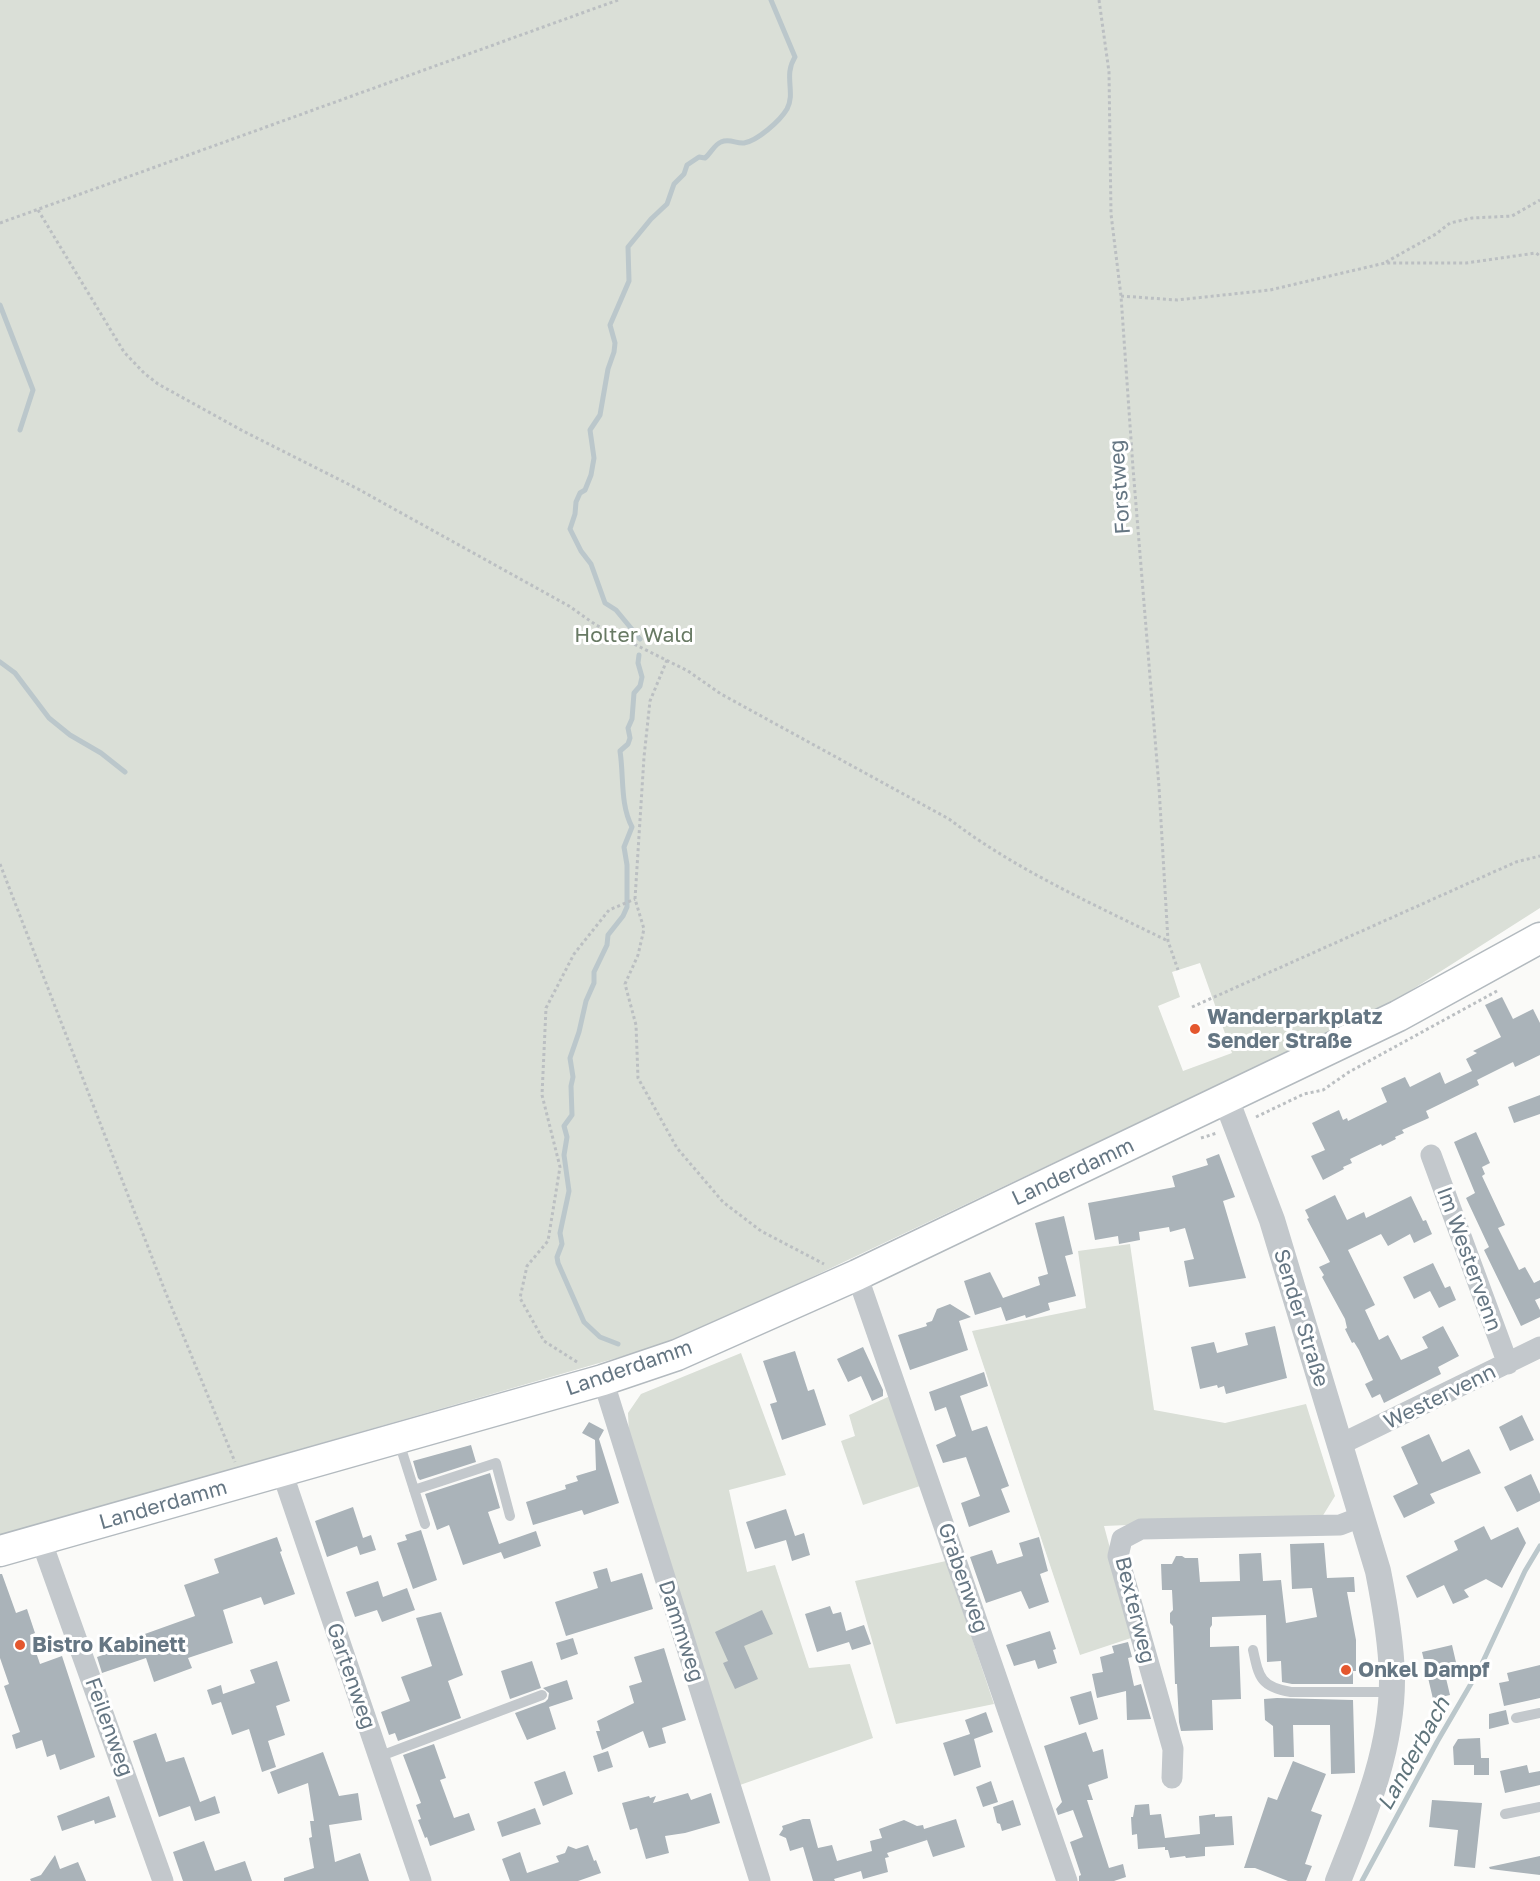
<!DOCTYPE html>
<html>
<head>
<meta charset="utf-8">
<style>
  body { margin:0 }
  canvas { display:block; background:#fafaf8 }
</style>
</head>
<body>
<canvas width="1540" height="1881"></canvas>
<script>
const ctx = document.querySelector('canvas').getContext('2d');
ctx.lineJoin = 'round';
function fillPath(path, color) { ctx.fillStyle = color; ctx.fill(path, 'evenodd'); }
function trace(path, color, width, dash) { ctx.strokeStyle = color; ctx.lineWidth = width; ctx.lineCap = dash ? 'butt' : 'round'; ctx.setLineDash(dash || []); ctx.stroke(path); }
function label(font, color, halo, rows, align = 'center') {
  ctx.font = font + ' "Golos Text",sans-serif'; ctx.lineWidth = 6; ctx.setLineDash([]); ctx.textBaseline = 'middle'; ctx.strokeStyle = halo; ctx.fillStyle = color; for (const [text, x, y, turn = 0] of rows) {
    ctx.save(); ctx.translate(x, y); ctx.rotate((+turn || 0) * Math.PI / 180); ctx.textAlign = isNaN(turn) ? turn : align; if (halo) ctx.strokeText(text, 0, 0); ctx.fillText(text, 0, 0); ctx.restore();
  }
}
fillPath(new Path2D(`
  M0,0H1540V908L1391,1003L679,1340L0,1536ZM1200,963L1232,1053L1183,1071L1158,1006L1180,997L1172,972Z
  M1130,1244L1154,1410L1225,1423L1306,1404L1335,1496L1322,1517L1104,1526L1134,1637L1080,1655L972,1331L1086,1308L1078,1251Z
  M741,1353L786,1475L729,1490L747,1572L775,1565L809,1668L850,1664L873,1738L740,1785L629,1436L628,1413L641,1394Z
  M890,1396L920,1486L863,1505L841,1441L855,1436L849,1415Z
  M946,1561L994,1704L896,1724L855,1581Z`), '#dadfd7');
trace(new Path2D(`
  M0,305L33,390L20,430
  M640,639L616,610L605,603L591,564L581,551L570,529L575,514L576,502L580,493L585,490L591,475L594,458L590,430L600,415L608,369L614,352L615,343L610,325L629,281L628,247L651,219L667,204L674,184L684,174L687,165L699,157L705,158C710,154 715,144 721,142C730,138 736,144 744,143C757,141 780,121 787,109C796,92 783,76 795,57L771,0
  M0,662L15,673L49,718L70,735L101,753L125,772
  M618,1344L600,1337L584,1322L558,1263L557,1257L562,1244L560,1233L569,1191L564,1155L567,1137L564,1126L572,1115L571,1086L573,1077L570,1058L579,1032L586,1001L594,983V972L607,945L608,935L623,916L627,907V865L624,847L632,827C620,804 624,777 620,751L628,744L630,738L628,728L632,719L634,693L640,686L642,677L638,663L639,655
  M1362,1881L1437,1742L1479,1670L1525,1571L1540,1546`), '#bbc7cb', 5);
fillPath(new Path2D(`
  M1502,997L1513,1019L1533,1009L1540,1023V1055L1515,1067L1513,1062L1477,1080L1479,1085L1426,1111L1429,1118L1402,1130L1404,1133L1395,1137L1396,1139L1382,1146L1381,1144L1350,1159L1352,1163L1343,1167L1344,1169L1323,1180L1311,1156L1325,1150L1312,1123L1339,1110L1343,1120L1347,1118L1348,1121L1387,1102L1381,1088L1405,1077L1410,1087L1440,1072L1445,1084L1472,1071L1466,1059L1477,1053L1473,1051L1501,1037L1485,1005Z
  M1540,1095V1114L1514,1123L1508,1107Z
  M1476,1132L1490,1163L1482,1167L1485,1174L1482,1176L1505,1225L1498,1228L1519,1270L1525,1267L1534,1283L1540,1280V1298L1535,1300L1540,1310V1317L1521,1326L1484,1250L1489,1247L1466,1198L1475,1193L1454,1142Z
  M1219,1154L1235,1197L1223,1201L1246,1278L1189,1287L1184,1261L1194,1259L1185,1228L1170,1232L1169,1227L1139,1232L1140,1240L1119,1244L1118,1236L1095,1240L1088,1203L1175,1187L1172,1176L1208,1165L1206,1159Z
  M1335,1195L1347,1220L1364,1212L1366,1218L1411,1196L1423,1221L1426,1220L1432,1234L1414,1243L1410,1234L1388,1246L1381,1234L1348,1250L1375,1305L1365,1310L1379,1340L1388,1335L1401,1360L1428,1348L1422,1337L1443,1326L1459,1356L1438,1367L1441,1374L1384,1403L1380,1394L1372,1398L1365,1384L1373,1380L1359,1350L1354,1342L1352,1343L1345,1329L1347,1328L1345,1319L1322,1277L1324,1275L1319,1267L1330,1262L1307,1219L1309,1218L1305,1210Z
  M1064,1216L1073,1254L1065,1256L1076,1296L1048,1303L1050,1310L1026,1318L1025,1315L1006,1321L1001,1307L975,1315L964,1281L990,1272L1003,1298L1040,1285L1038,1277L1048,1274L1035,1223Z
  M1433,1263L1445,1288L1450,1286L1456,1300L1439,1308L1430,1291L1414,1299L1403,1277Z
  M950,1304L971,1317L959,1321L968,1350L910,1370L898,1335L927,1326L926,1323L932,1321L937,1309Z
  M1275,1326L1287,1378L1226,1394L1224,1386L1218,1388L1217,1385L1200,1389L1191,1347L1214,1342L1217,1353L1248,1345L1245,1333Z
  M863,1347L883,1390V1396L872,1401L861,1376L848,1382L837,1359Z
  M795,1351L808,1391L814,1389L826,1425L782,1440L770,1404L777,1402L763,1361Z
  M984,1372L988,1386L960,1396L972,1431L987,1426L1009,1486L1001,1489L1010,1512L969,1527L961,1503L980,1496L966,1457L943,1463L936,1445L956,1436L946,1407L935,1411L929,1392Z
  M1522,1415L1534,1440L1510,1451L1499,1427Z
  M589,1422L604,1430L599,1439L619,1503L584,1515L582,1510L533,1525L526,1502L566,1489L565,1485L578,1481L576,1476L596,1470L595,1440L582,1433Z
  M1429,1434L1442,1462L1469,1449L1481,1473L1430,1494L1435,1503L1404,1518L1393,1496L1418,1484L1401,1447Z
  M471,1445L476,1462L420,1480L418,1478L413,1461Z
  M490,1473L500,1508L488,1512L499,1544L536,1531L541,1546L504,1559L501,1552L463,1565L449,1525L437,1530L425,1494Z
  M1531,1474L1540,1494V1501L1517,1512L1504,1487Z
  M353,1507L363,1538L371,1535L376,1550L360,1555L357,1546L327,1557L315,1521Z
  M786,1509L795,1536L804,1533L810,1555L792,1561L786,1540L755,1549L746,1522Z
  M1484,1526L1491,1540L1518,1527L1526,1543L1502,1588L1486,1579L1464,1590L1469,1597L1453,1604L1444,1585L1417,1598L1406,1576L1458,1550L1454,1541Z
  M421,1530L437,1580L413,1589L397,1543L407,1540L405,1535Z
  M277,1537L282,1551L280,1552L295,1594L264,1605L261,1597L223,1610L233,1643L188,1658L192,1668L154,1682L146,1658L102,1673L97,1657L144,1641L142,1635L195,1616L184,1585L219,1573L214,1559Z
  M1039,1537L1048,1571L1040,1574L1049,1602L1029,1609L1021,1591L986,1603L970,1557L992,1550L997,1564L1023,1556L1019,1543Z
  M1324,1543L1327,1578L1354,1577L1355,1592H1347L1356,1640V1671H1353V1684H1292L1282,1682L1281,1661L1267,1662L1266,1615L1212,1617V1625L1210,1628V1647L1239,1646L1241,1699L1212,1700L1213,1730L1181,1731L1179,1722L1177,1684H1175L1173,1626L1170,1623V1613L1173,1610L1172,1590H1162L1161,1564H1172L1176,1556H1182L1185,1558H1198L1200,1582L1240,1581L1239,1554L1261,1553L1263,1581L1281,1580L1286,1623L1317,1617L1312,1588L1292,1589L1290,1544Z
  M607,1568L611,1582L642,1573L653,1609L566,1636L555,1602L598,1588L593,1572Z
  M0,1574H2L16,1613L27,1609L35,1633L30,1635L40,1664L62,1656L95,1757L60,1770L55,1754L47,1757L42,1740L16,1749L12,1735L20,1732L4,1686L9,1684L0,1658Z
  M378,1581L383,1597L407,1588L415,1610L382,1622L377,1610L355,1617L346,1592Z
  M830,1606L833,1614L841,1612L846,1631L864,1625L871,1644L852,1650L849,1642L817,1652L805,1614Z
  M762,1610L773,1634L744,1646L758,1679L735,1689L723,1663L728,1661L715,1632Z
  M441,1612L463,1675L448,1681L461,1718L398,1741L395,1733L389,1735L381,1712L410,1701L401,1677L432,1666L416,1618Z
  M1050,1631L1056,1649L1053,1650L1057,1663L1038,1669L1035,1660L1014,1666L1006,1645Z
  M573,1638L578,1654L561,1660L556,1643Z
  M1128,1642L1132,1657L1128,1658L1134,1686L1141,1684L1151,1719L1127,1720L1126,1691L1097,1698L1092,1674L1103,1672L1100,1657L1114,1653L1112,1646Z
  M1452,1645L1458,1671L1445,1674L1450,1695L1433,1699L1422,1652Z
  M664,1648L686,1720L662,1728L666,1743L649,1748L643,1731L602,1750L596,1731H600L597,1721L634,1703L629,1686L642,1682L634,1657Z
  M277,1661L290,1701L276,1706L285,1735L268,1741L276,1767L262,1772L249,1729L232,1735L221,1702L212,1705L207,1690L221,1685L223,1694L255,1683L250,1670Z
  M532,1661L541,1688L510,1699L501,1671Z
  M1540,1665V1698L1504,1706L1499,1683L1509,1681L1507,1673Z
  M567,1680L573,1699L549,1707L556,1729L527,1740L515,1713L545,1702L548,1699L549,1693L543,1688Z
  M1091,1691L1098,1719L1079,1725L1070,1697Z
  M1277,1698L1353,1700L1355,1773L1331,1774L1330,1725H1293L1294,1757H1274L1273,1726L1265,1720L1264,1699Z
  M1506,1710L1509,1724L1489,1729V1714Z
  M986,1712L993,1732L974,1739L981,1767L954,1776L943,1743L970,1734L965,1720Z
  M1086,1732L1093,1752L1103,1749L1105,1761L1108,1778L1088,1785L1093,1800H1087L1109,1868L1123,1864L1126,1877L1114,1881H1079V1876L1081,1875L1070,1842L1083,1837L1073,1810L1058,1815L1056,1809L1062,1802L1044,1746Z
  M156,1733L166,1762L184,1757L200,1802L215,1796L220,1813L195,1821L190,1806L159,1817L133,1741Z
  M1480,1738L1481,1758H1489V1775H1474V1765H1454L1453,1747L1458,1739Z
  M434,1744L446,1778L440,1780L454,1818L469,1813L475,1830L430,1846L427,1837L425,1838L418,1820L421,1819L416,1805L421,1803L403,1755Z
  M608,1751L613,1767L598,1772L593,1756Z
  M323,1752L339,1796L358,1793L362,1820L329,1825L335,1862L360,1853L369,1881H284V1878L314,1868L309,1838L312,1837L310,1821H314L308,1783L278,1794L270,1772Z
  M1293,1761L1326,1774L1311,1811L1322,1815L1305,1864L1312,1866L1306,1881H1288L1255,1868H1244L1268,1797L1277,1800Z
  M1527,1765L1529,1773L1540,1771V1785L1505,1793L1500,1771Z
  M565,1771L573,1794L543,1806L534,1782Z
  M991,1781L998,1802L983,1807L976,1787Z
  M688,1793L691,1800L711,1793L720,1823L685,1833L665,1836L669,1853L646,1859L637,1828L630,1830L622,1803L649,1796L650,1798L656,1796L653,1803Z
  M109,1796L116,1817L95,1824L94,1820L62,1831L57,1816Z
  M1013,1800L1021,1825L1002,1831L1000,1824L997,1823L993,1807Z
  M1432,1800L1482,1803L1475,1868L1454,1866L1458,1830L1429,1827Z
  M1149,1804L1150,1815L1161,1814L1165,1838L1200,1834L1199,1816L1215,1814V1817L1232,1816L1234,1845L1205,1847V1856L1186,1858L1185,1856L1170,1858L1168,1850H1165V1847L1138,1849L1137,1834L1132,1835L1131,1817H1133L1135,1805Z
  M535,1808L541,1824L502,1837L497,1822Z
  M803,1819H810L818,1848L832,1845L837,1861L872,1851L870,1841L882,1838L879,1829L904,1820L917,1826L923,1825L924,1829L956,1819L965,1847L933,1857L926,1837L927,1840L887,1853L889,1857L885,1858L888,1872L863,1879L861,1871L834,1879L835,1881H813L803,1847L790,1851L786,1838L779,1835L783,1829L782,1826Z
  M204,1841L215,1871L245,1861L252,1881H183L173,1852Z
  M588,1845L594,1861L596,1860L601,1873L578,1881H510L502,1859L520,1852L527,1873L559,1862L556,1856L565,1853L568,1846L576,1849Z
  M55,1855L60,1869L78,1862L86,1881H31L30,1879L41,1875Z
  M1540,1856V1875L1490,1869L1489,1867Z`), '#aab3b9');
const secondary = new Path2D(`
  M0,1551L603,1380L677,1355L857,1275L1398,1016L1540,938`);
trace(secondary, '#b3babf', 33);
trace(new Path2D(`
  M1099,0L1109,72L1111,214L1121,296L1133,468L1159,787L1168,941L1178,970
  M38,210L124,352L144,373L158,384L243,431L358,489L569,606L596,625L688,671L721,694L949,819C1016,870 1093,904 1168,941
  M0,223L618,0
  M1386,262L1436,234L1450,223L1472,218L1512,216L1540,200
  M1121,296L1177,300L1270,290L1385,263H1466L1536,253L1540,256
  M667,660L650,701L644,757L635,899L644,929L638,955L625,984L636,1025L638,1078L677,1148L723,1202L761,1231L824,1264
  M0,864L165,1291L235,1462
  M1192,1007L1516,862L1540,856
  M1256,1117L1304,1094L1323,1090L1349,1072L1497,991
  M1201,1138L1217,1133
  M577,1362L544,1341L520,1298L527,1266L548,1241L560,1167L542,1095L546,1008L574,954L609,910L635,899`), '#bbbfc2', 3, [3, 3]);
trace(new Path2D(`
  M398,1439L425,1524
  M414,1490L496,1463L510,1516
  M1253,1650C1259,1678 1261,1687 1291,1692H1390
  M1516,1718L1540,1713
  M378,1757L542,1695
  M1505,1814L1540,1807`), '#c3c8cc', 10);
trace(new Path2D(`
  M1431,1155L1508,1364
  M857,1275L1067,1881
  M603,1380L760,1881
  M1339,1445L1540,1347
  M282,1472L421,1881
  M41,1540L163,1881
  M1172,1778L1173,1749L1118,1556L1122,1539L1141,1529L1340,1525L1361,1517`), '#c3c8cc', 21);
trace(new Path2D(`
  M1226,1099L1272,1220L1378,1571C1385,1606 1391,1641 1392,1676C1393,1748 1364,1816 1338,1881`), '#c3c8cc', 26);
trace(secondary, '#fff', 30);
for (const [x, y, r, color] of [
  [1195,1029,6,"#e4572e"],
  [20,1645,6,"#e4572e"],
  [1346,1670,6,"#e4572e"]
]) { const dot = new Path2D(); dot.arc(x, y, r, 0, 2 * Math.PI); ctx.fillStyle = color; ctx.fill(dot); trace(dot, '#fff', 2); }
label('21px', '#657683', '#fff', [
  ["Forstweg",1120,487,-94],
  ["Landerdamm",1073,1172,-25],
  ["Im Westervenn",1469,1259,70],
  ["Sender Straße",1301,1318,73],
  ["Landerdamm",629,1368,-19],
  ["Westervenn",1440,1397,-26],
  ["Landerdamm",163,1505,-16],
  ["Grabenweg",963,1578,71],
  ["Bexterweg",1135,1610,76],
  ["Dammweg",681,1631,72],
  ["Gartenweg",351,1676,71],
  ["Feilenweg",109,1727,70]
]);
label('21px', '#687a64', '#fff', [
  ["Holter Wald",634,635]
]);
label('bold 21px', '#657683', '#fff', [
  ["Wanderparkplatz",1207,1017],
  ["Sender Straße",1207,1041],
  ["Bistro Kabinett",32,1645],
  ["Onkel Dampf",1358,1670]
], 'left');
label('italic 22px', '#60757c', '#fff', [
  ["Landerbach",1414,1754,-61]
]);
</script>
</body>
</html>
